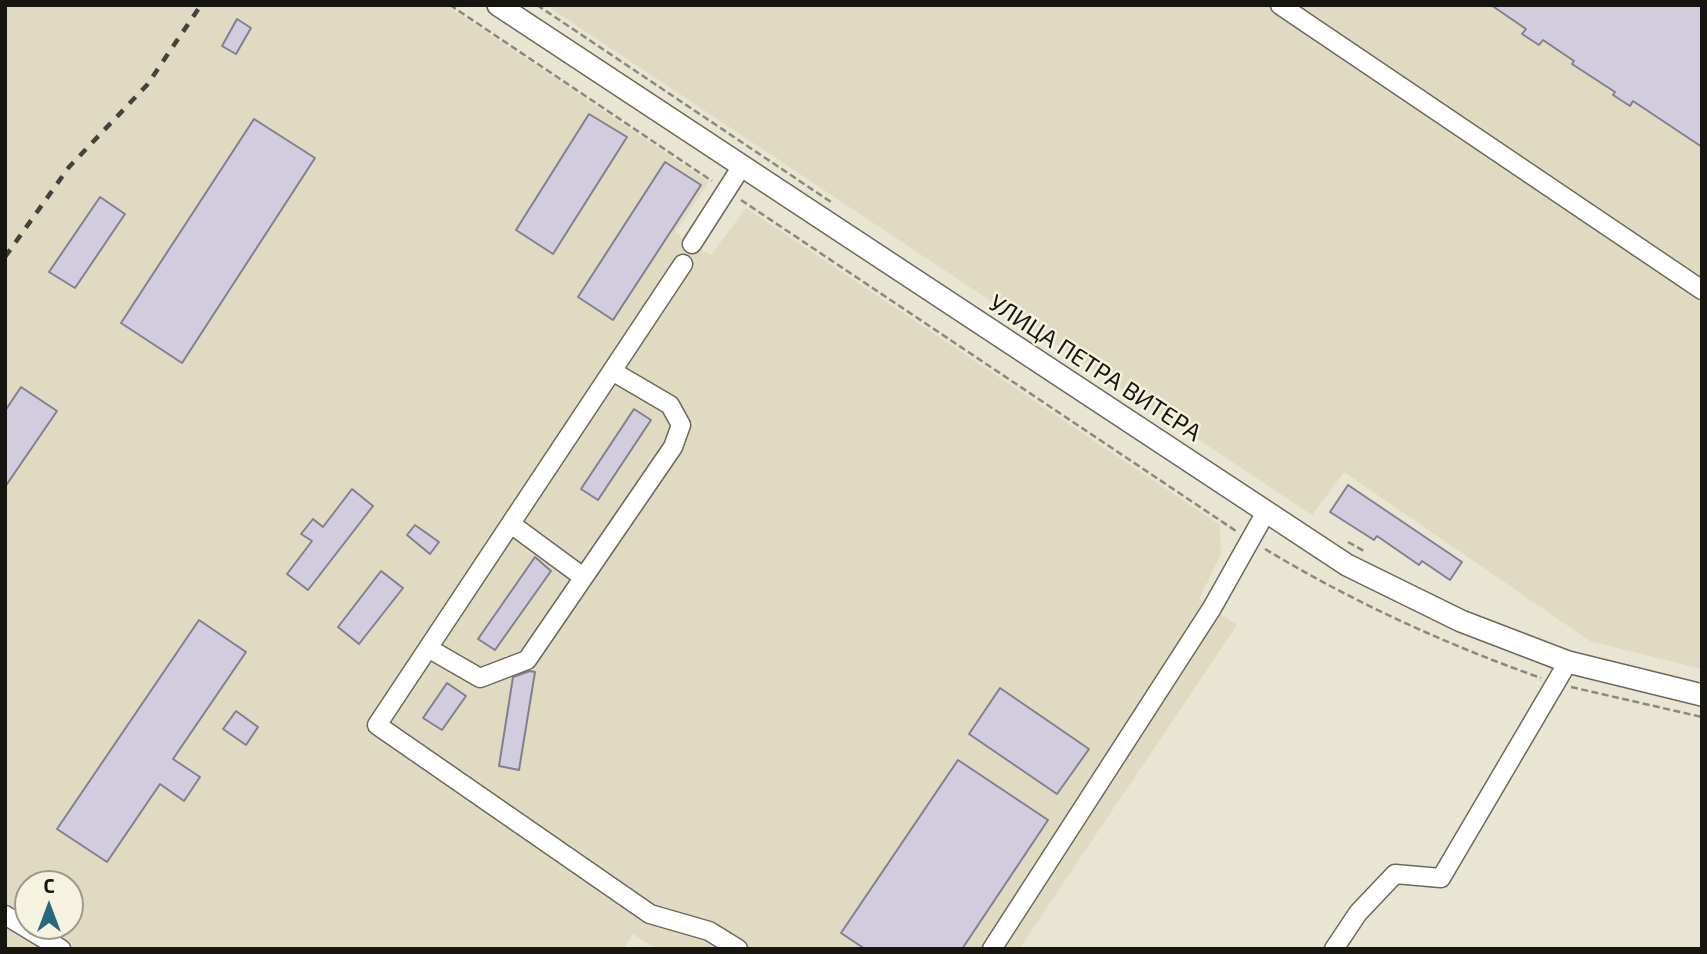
<!DOCTYPE html>
<html>
<head>
<meta charset="utf-8">
<style>
  body { margin:0 }
  #map { position:relative; width:1707px; height:954px; overflow:hidden; background:#e8e5d3; font-family:"Exo 2",sans-serif }
  canvas { display:block }
  .frame { position:absolute; inset:0; border:7px solid #16150f; pointer-events:none }
  .north { position:absolute; left:14px; top:870px; width:70px; height:70px; box-sizing:border-box; background:#f5f2e0; border:2px solid #9c9a8c; border-radius:50%; rotate:0deg; font-size:19px; font-weight:700; line-height:28px; text-align:center; color:#16150f }
  .north::after { content:''; display:block; margin:auto; width:24px; height:32px; background:#29697d; clip-path:polygon(50% 0,100% 100%,50% 72%,0 100%) }
</style>
</head>
<body>
<div id="map">
<canvas width="1707" height="954"></canvas>
<div class="frame"></div>
<div class="north">С</div>
</div>
<script>
const ctx = document.querySelector('canvas').getContext('2d');
ctx.lineJoin = 'round';
function fillPath(path, color) { ctx.fillStyle = color; ctx.fill(path, 'evenodd'); }
function trace(path, color, width, dash) { ctx.strokeStyle = color; ctx.lineWidth = width; ctx.lineCap = dash ? 'butt' : 'round'; ctx.setLineDash(dash || []); ctx.stroke(path); }
function label(font, color, halo, rows, align = 'center') {
  ctx.font = font + ' "Exo 2",sans-serif'; ctx.lineWidth = 5; ctx.setLineDash([]); ctx.textBaseline = 'middle'; ctx.strokeStyle = halo; ctx.fillStyle = color; for (const [text, x, y, turn = 0] of rows) {
    ctx.save(); ctx.translate(x, y); ctx.rotate((+turn || 0) * Math.PI / 180); ctx.textAlign = isNaN(turn) ? turn : align; if (halo) ctx.strokeText(text, 0, 0); ctx.fillText(text, 0, 0); ctx.restore();
  }
}
fillPath(new Path2D(`
  M5,5H446L709,182L675,232L692,244L711,255L746,208L1220,525L1221,554L1199,599L1237,625L1019,949H656L633,934L623,949H5ZM28,884H70V926H28Z
  M546,5H1702V669L1590,641L1344,472L1312,515Z`), '#dfdac1');
const building = new Path2D(`
  M1491,5H1702V147L1633,101L1630,106L1613,95L1615,92L1572,64L1574,61L1543,40L1539,45L1522,34L1526,29Z
  M237,19L251,28L236,54L222,46Z
  M589,114L627,137L553,254L516,230Z
  M254,119L315,158L182,363L121,323Z
  M665,162L701,185L613,320L578,297Z
  M100,197L125,214L75,288L49,272Z
  M21,387L57,411L5,487V411Z
  M634,409L651,420L598,500L581,489Z
  M1348,485L1462,562L1450,580L1422,561L1419,565L1377,536L1374,540L1330,512Z
  M352,489L373,506L308,590L287,574L312,541L301,534L313,519L323,527Z
  M415,525L439,542L430,554L407,535Z
  M535,557L551,571L495,650L478,639Z
  M381,571L403,588L359,644L338,627Z
  M199,620L246,652L173,759L200,777L184,801L160,784L107,862L57,829Z
  M530,671L535,672L519,770L499,766L513,677Z
  M447,683L466,696L442,730L423,718Z
  M1000,688L1089,749L1057,794L969,734Z
  M236,711L258,727L246,745L223,729Z
  M958,760L1048,820L962,949H865L841,933Z`);
fillPath(building, '#d1cdde');
trace(building, '#837f8f', 2);
const minor = new Path2D(`
  M1280,5L1702,290
  M692,244L742,166
  M683,264L377,725L650,914L709,931L738,949
  M511,524L583,577
  M428,648L480,678L527,660L673,447L681,425L670,405L612,371
  M5,915L61,949
  M992,949L1212,608L1266,512
  M1334,949L1358,913L1395,874L1441,878L1568,662`);
const major = new Path2D(`
  M498,5L1347,565L1461,621L1568,662L1702,695`);
trace(minor, '#6c6959', 21);
trace(major, '#6c6959', 24);
trace(new Path2D(`
  M450,5L712,181
  M537,5L831,202
  M741,200L1236,531
  M1348,542L1364,551
  M1265,549C1353,602 1445,644 1541,678
  M1571,687L1702,717`), '#8b897d', 2.5, [7, 3.5]);
trace(minor, '#fff', 18);
trace(major, '#fff', 21);
trace(new Path2D(`
  M5,257L69,167L147,85L201,5`), '#44423a', 4.5, [9, 9]);
label('24px', '#16150f', '#f5f2e0', [
  ["УЛИЦА ПЕТРА ВИТЕРА",1095,368,33]
]);
</script>
</body>
</html>
